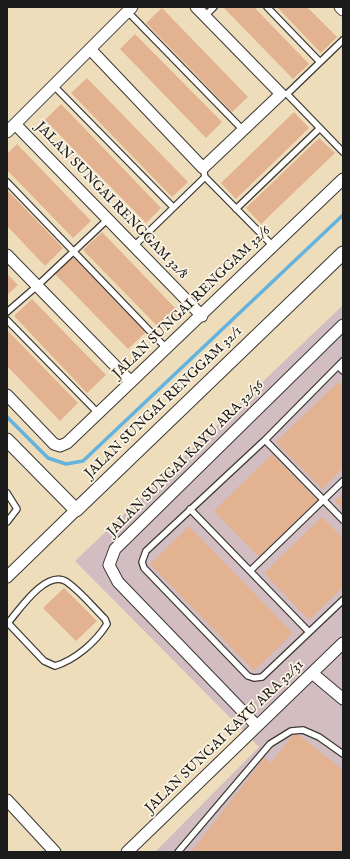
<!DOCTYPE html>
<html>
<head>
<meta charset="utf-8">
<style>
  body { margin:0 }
  #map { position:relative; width:350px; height:859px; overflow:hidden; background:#edb; font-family:"IM FELL English",serif }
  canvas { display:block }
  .frame { position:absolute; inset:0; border:8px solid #1c1c1c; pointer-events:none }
</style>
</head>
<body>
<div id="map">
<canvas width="350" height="859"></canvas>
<div class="frame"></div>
</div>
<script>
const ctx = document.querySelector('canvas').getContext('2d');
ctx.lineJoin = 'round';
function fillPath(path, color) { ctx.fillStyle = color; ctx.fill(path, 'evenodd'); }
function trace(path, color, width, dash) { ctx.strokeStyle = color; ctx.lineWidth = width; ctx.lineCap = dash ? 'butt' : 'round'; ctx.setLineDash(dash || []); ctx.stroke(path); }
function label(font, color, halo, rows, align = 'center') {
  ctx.font = font + ' "IM FELL English",serif'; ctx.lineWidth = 3.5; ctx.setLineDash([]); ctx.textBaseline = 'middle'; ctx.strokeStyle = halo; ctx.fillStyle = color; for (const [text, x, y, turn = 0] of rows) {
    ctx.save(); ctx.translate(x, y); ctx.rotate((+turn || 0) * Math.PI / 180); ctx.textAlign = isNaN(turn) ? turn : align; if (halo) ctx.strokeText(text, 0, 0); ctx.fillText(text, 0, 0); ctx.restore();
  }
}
fillPath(new Path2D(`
  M343,305V852H155L259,747L75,561Z`), '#d2bec2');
trace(new Path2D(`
  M7,417L48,458L66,464L83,461L343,215`), '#64b3de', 3.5);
fillPath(new Path2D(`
  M223,7H254L309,64L293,79Z
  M277,7H307L337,37L321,53Z
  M162,8L248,97L232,112L146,23Z
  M135,34L222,122L206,138L120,49Z
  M87,78L188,182L172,197L71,93Z
  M61,104L161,208L146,223L45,120Z
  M294,112L309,128L236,199L221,183Z
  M319,138L335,153L261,224L246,208Z
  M17,144L91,221L73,238L7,170V154Z
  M7,190L63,248L45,266L7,226Z
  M102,232L176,309L173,311L179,318L164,333L83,250Z
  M72,255L146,332L128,349L54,273Z
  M7,274L18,285L7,295Z
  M32,299L106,375L87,393L14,316Z
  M7,330L78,403L60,421L7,366Z
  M338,382L343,387V468L322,489L276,442Z
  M272,454L317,500L259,557L214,511Z
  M343,493V510L335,501Z
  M322,517L343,538V587L309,620L264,573Z
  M189,526L293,633L254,671L150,564Z
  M64,588L97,621L76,641L43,608Z
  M295,732L343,770V852H191L265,757L271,763Z`), '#e3b291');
const service = new Path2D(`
  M267,7L320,62
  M127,11L243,130
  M205,16L214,7
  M53,85L173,207
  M281,94H287L343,152
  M287,94L343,40
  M203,168L205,177L274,247
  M7,182L167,349
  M236,209L320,128
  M134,246L205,177
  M7,312L37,286L108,219
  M7,320L98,413
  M343,361L265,440L343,520
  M338,366L343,371
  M265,440L146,551L142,562L144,568L248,676L254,678L262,677L343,600
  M7,493L17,509L7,522
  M190,509L309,632
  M250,571L343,481
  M7,622L8,623L44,661L55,666C75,660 96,642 107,624L105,619C93,607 81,592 67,582C47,568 19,610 8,623
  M178,852L270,744L291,731L303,730L319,737L343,754`);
const minor = new Path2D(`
  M340,7L343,10
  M90,49L203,168L281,94L196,7
  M15,124L202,316
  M7,132L132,7
  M7,255L131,382
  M7,395L54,444L60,446L67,443L343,179
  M7,577L76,510
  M312,673L343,699
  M257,726L118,582L109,565L115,549L343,325
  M7,800L55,852
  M127,852L343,643`);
const tertiary = new Path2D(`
  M7,440L76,510L343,253`);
trace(service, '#3c3934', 8);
trace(minor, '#3c3934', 13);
trace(tertiary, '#3c3934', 15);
trace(service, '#fff', 5.5);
trace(minor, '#fff', 11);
trace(tertiary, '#fff', 13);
label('14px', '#1c1c1c', '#fcf5e5', [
  ["JALAN SUNGAI RENGGAM 32/8",111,201,46],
  ["JALAN SUNGAI RENGGAM 32/6",192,303,-44],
  ["JALAN SUNGAI RENGGAM 32/1",164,403,-44],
  ["JALAN SUNGAI KAYU ARA 32/36",186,459,-45],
  ["JALAN SUNGAI KAYU ARA 32/31",225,737,-44]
]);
</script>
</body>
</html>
